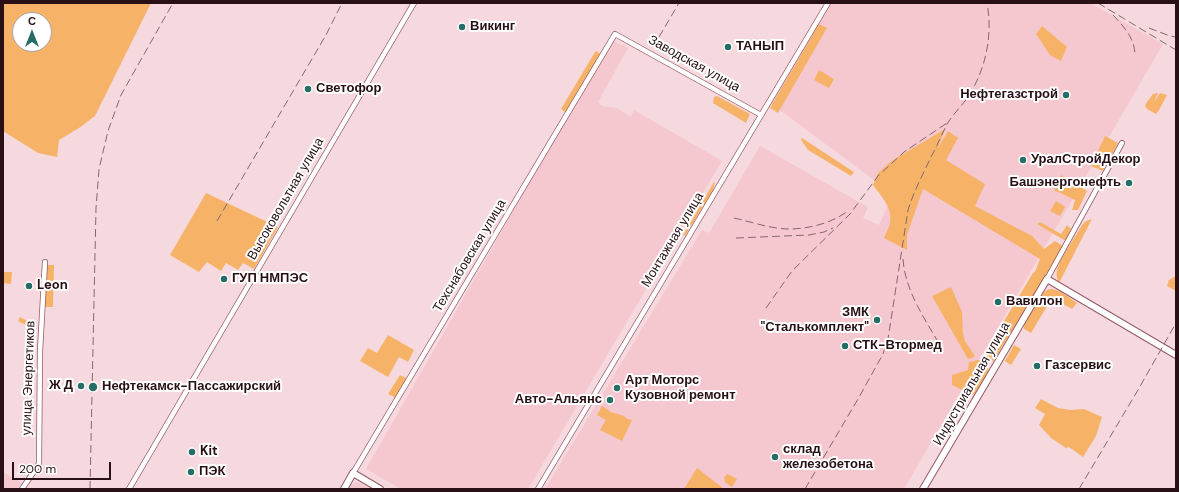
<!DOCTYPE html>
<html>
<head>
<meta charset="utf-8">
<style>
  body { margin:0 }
  #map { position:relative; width:1179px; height:492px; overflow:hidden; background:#f6d9de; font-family:"DM Sans",sans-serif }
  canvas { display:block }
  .frame { position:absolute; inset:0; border:4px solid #281015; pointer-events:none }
  .north { position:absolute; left:12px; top:12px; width:40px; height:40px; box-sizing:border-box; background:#fff; border:1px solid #a99fa1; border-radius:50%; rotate:0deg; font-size:11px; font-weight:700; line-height:16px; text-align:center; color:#281015 }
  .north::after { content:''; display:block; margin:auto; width:14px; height:18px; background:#256e68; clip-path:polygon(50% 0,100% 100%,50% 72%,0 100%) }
  .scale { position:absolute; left:12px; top:462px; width:99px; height:18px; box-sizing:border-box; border:2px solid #281015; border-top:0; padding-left:5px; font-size:12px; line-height:14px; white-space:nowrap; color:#281015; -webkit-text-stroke:3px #fff; paint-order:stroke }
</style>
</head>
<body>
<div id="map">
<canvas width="1179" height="492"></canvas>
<div class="frame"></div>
<div class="north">С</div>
<div class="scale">200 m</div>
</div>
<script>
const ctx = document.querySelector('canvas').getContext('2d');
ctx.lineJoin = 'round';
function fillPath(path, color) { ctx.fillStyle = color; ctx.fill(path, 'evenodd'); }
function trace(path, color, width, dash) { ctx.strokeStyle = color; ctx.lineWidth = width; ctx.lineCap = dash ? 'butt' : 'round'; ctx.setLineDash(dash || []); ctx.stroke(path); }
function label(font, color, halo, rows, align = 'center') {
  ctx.font = font + ' "DM Sans",sans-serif'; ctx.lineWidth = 4; ctx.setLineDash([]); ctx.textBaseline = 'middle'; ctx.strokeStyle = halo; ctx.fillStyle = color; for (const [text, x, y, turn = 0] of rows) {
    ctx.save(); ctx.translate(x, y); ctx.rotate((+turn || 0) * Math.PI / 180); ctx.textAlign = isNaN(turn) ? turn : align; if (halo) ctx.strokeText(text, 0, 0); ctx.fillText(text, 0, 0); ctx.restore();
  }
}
fillPath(new Path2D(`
  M830,3H1090L1163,44L904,489H545L702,230L709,233L760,146L868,207L863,218L879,225L893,194L769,102Z
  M611,40L628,48L598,102L602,106L617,108L631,117L634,110L722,161L528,489H401L366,469Z
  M3,472L22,483L17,489H3Z
  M357,482L370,489H347L351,485Z`), '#f5c7ce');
fillPath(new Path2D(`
  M3,3H151L95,116L79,128L59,140L57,157L38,153L3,131ZM20,20H44V44H20Z
  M819,24L827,28L778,113L770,108Z
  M1042,26L1067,47L1061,61L1050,55L1036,34Z
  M597,51L600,54L566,113L561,109L595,52Z
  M819,70L834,79L829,88L814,80Z
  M1158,93L1154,102L1160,93L1167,95L1159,110L1156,114L1147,109L1145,106L1147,102L1153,94Z
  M717,96L750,114L746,123L713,103L714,97Z
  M945,129L938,148L948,131L958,138L946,160L985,184L975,206L1032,236L1044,249L1055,241L1063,246L1027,307L993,361L988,359L986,351L1033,273L1035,272L1040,259L923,189L907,235V250L884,238C886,233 889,228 890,223C893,208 881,196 873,185L878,173L893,160Z
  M1105,136L1118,143L1103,171L1091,166Z
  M802,138L854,172L851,176L808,150L801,140Z
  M1061,175L1087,191L1078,210H1072L1075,200L1054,190Z
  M714,182L715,183L713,190L685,236L683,235Z
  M206,193L278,227L254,269L243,263L238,270L226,263L221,271L207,262L199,272L170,255Z
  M1056,201L1065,207L1060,216L1050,211Z
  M1092,219L1059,283C1057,279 1056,275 1057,270C1059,260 1076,236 1082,225L1086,221Z
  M1040,222L1061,234L1067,225L1071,229L1067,240H1064L1037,224Z
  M48,265H54L53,307H44L45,268Z
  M3,272H12L11,284L3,283Z
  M1174,277H1176V291L1167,286L1169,280Z
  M951,287L962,312L963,333L965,341L975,356L972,358L968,359L932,296Z
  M1049,289C1060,289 1068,297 1077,303L1072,309L1052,298L1031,333L1024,329V325L1044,292Z
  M20,317L35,325L33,329L18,321Z
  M388,335L414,350L408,362L399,357L388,377L360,361L368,348L377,353Z
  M1014,345L1021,349L1011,365L1005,361Z
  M978,360L986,361C987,365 989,370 988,374C986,382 979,391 973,395L952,385V375L968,370L969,362Z
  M400,375L408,379L396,398L388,394Z
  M1041,399L1058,408L1070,410L1084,409L1102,417L1096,436L1083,457L1069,447L1066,448L1051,438L1039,425L1045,414L1035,408Z
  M602,406L611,412L624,416L627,419L632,420L622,441L600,430L606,420L597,415Z
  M697,468L724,489H684Z
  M728,474L737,479L732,487L725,482L724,478L726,475Z`), '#f6b368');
const minor = new Path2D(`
  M1047,279L1122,143
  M353,473L615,34L761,115
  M22,489L39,464L40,351L45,262
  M129,489L414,3
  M538,489L828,3`);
const major = new Path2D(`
  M344,489L353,473L380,489
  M923,489L1047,279L1176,355`);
trace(minor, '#955965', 6);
trace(major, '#955965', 8);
trace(minor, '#fff', 4.5);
trace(major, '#fff', 6);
trace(new Path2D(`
  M1098,3L1176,50
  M1113,15C1124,27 1135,38 1135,56
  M1149,28L1170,36L1176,37
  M659,37L679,3
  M734,218C752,222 771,229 789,229C809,229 832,223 848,211
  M217,221L326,35L342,3
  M736,238L809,235L824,232L833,228
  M903,259C905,292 926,320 942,349
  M766,308L792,271L850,214L878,176L904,152L947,123
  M90,489L96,208L99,169L108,131L121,95L173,3
  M805,489L858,399L883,354L888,339L908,210C914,191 923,174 931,157C937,146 942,134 947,124C953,114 962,106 968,97C986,69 993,35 987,3
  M1079,489L1138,390L1176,323`), '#83686d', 1, [8, 4]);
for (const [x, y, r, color] of [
  [462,27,4,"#256e68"],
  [728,47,4,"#256e68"],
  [308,89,4,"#256e68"],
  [1066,95,4,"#256e68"],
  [1023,160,4,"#256e68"],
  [1129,183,4,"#256e68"],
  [224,279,4,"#256e68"],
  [29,286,4,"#256e68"],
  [998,302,4,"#256e68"],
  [877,320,4,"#256e68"],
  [845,346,4,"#256e68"],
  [1037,366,4,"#256e68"],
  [81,386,4,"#256e68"],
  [93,387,5,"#256e68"],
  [617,388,4,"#256e68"],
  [610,400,4,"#256e68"],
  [192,452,4,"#256e68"],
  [775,457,4,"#256e68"],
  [191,472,4,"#256e68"]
]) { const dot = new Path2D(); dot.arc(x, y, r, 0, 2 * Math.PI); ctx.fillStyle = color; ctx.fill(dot); trace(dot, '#fff', 1.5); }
label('bold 13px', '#281015', '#fff', [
  ["Викинг",470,27],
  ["ТАНЫП",736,47],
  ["Светофор",316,89],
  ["Нефтегазстрой",1058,95,"right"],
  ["УралСтройДекор",1031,160],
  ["Башэнергонефть",1121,183,"right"],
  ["ГУП НМПЭС",232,279],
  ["Leon",37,286],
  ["Вавилон",1006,302],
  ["ЗМК",869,313,"right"],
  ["\"Сталькомплект\"",869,328,"right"],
  ["СТК-Втормед",853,346],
  ["Газсервис",1045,366],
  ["Арт Моторс",625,381],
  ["Кузовной ремонт",625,396],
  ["Ж Д",73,386,"right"],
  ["Нефтекамск-Пассажирский",102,387],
  ["Авто-Альянс",602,400,"right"],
  ["склад",783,450],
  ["железобетона",783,465],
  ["Kit",200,452],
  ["ПЭК",199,472]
], 'left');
label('13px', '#281015', '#fff', [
  ["Заводская улица",694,64,29],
  ["Высоковольтная улица",286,199,-60],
  ["Монтажная улица",673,240,-59],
  ["Техснабовская улица",470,256,-59],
  ["улица Энергетиков",29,378,-88],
  ["Индустриальная улица",972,384,-60]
]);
</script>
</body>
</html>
